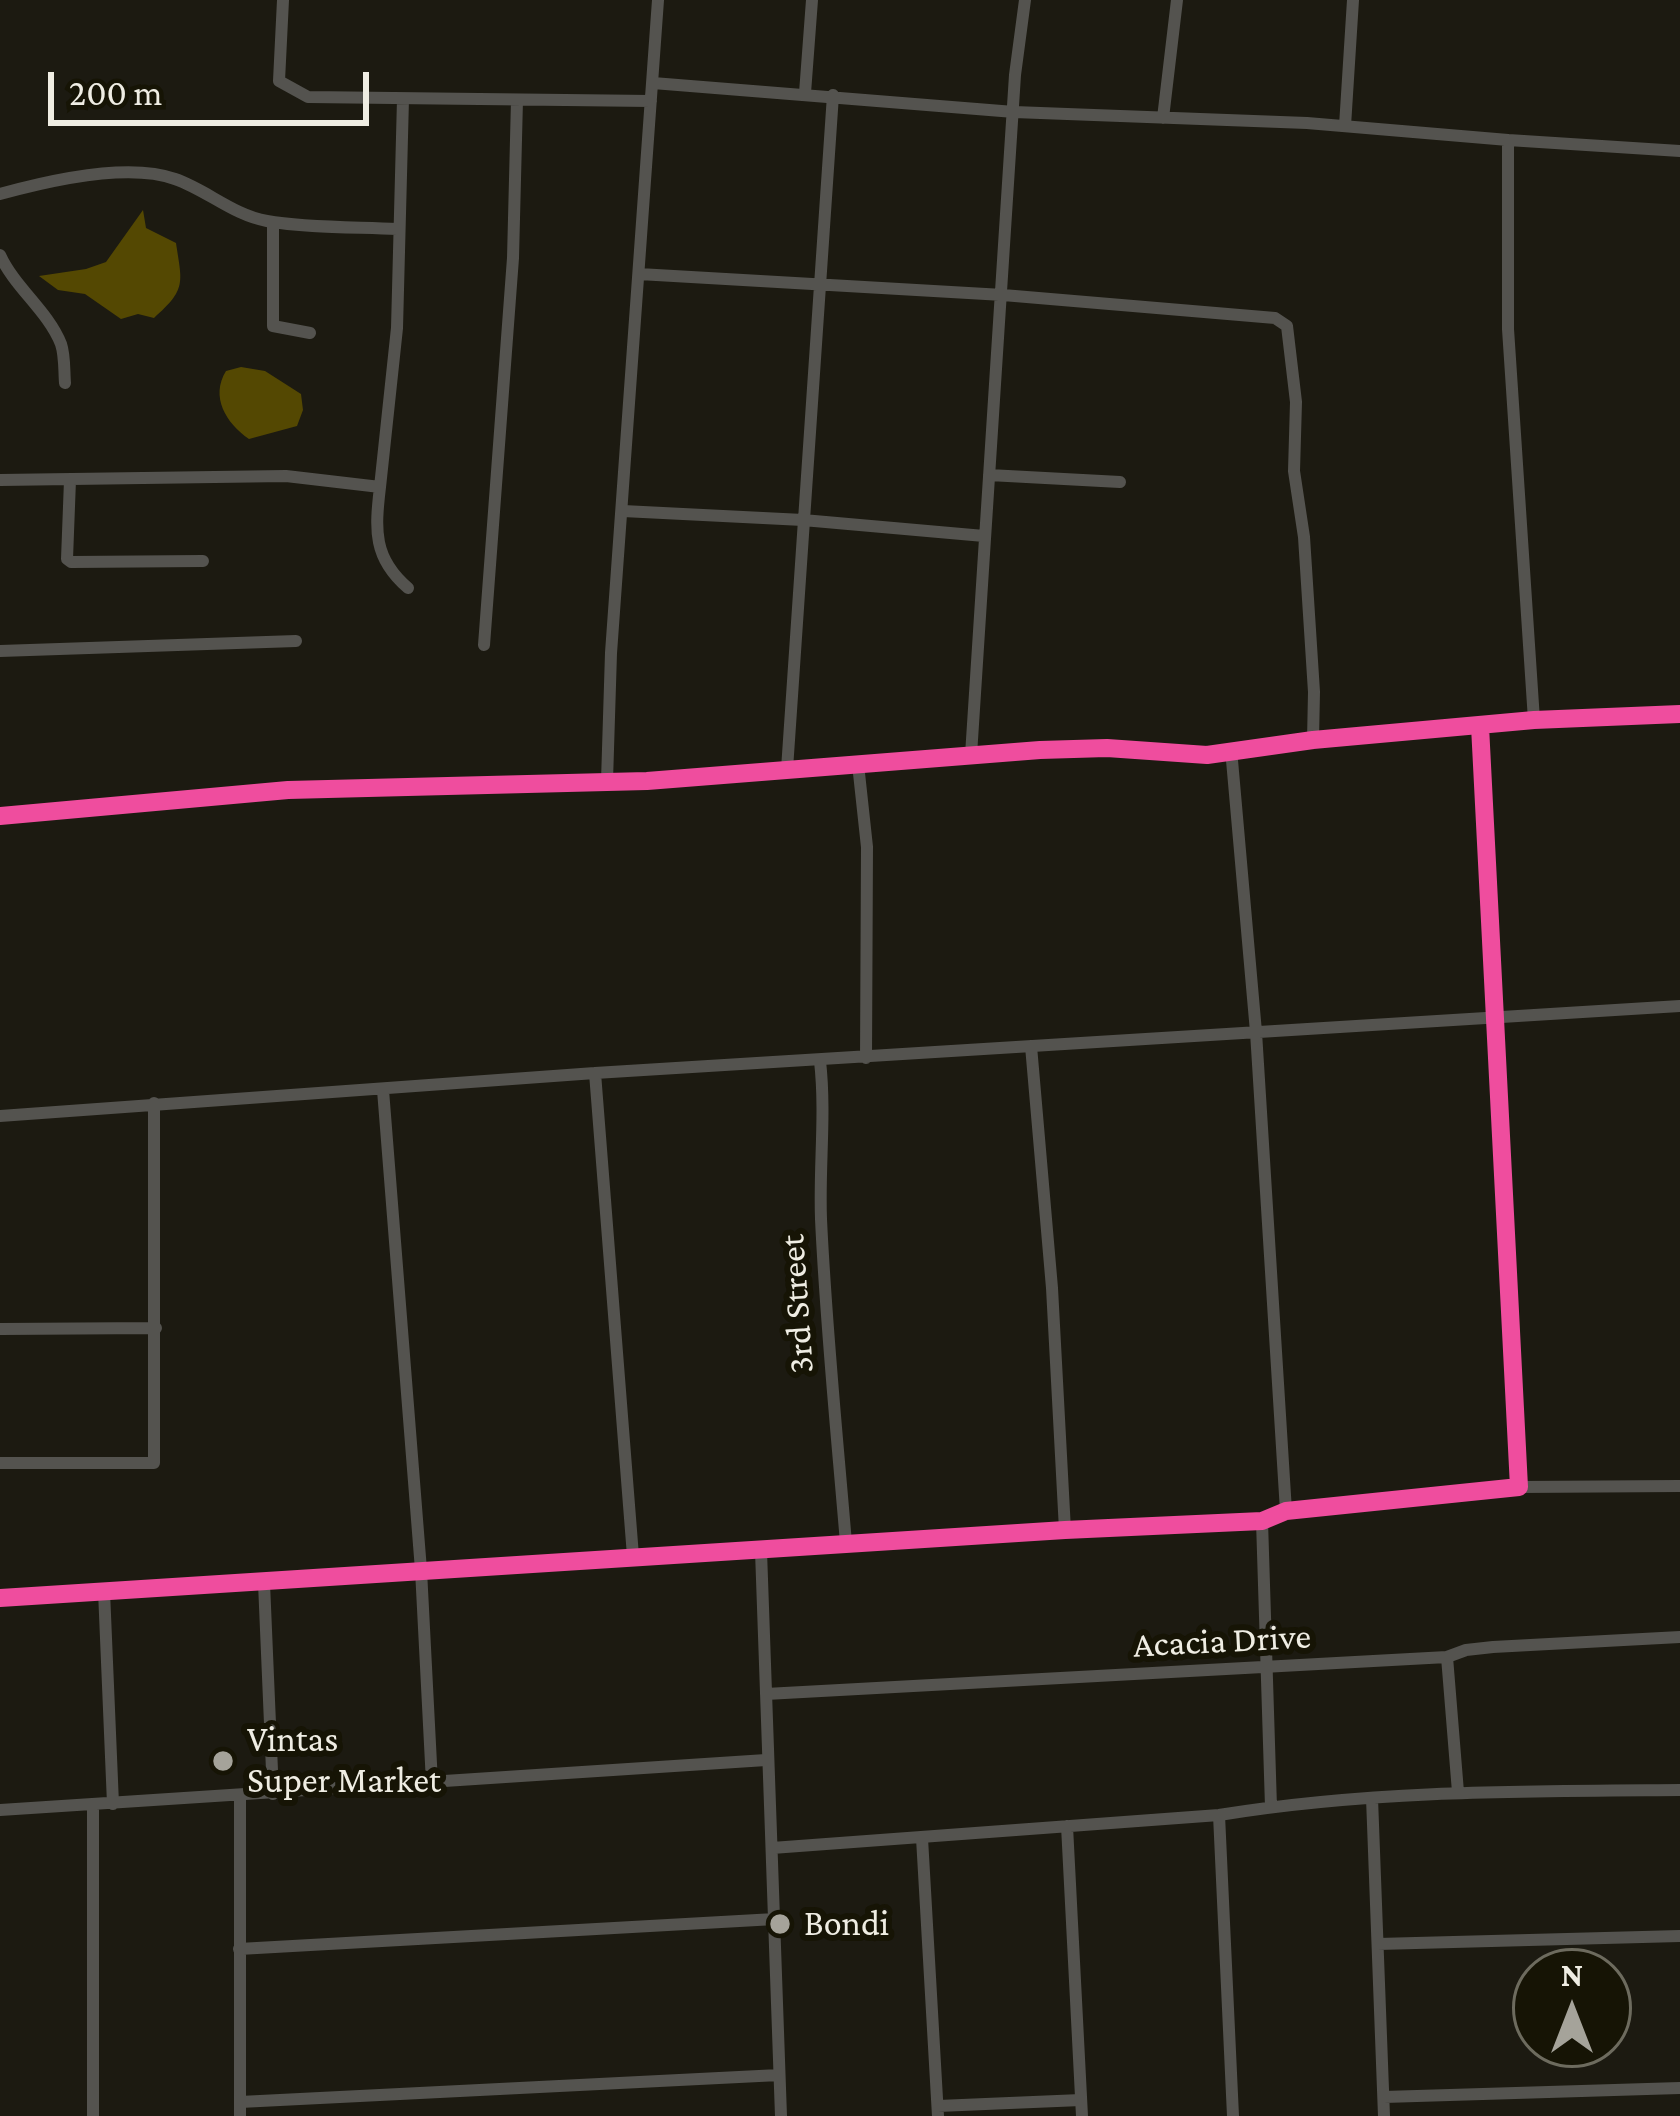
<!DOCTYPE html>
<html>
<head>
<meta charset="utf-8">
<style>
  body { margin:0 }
  #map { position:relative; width:1680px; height:2116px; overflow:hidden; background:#1c1a11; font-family:"Crimson Pro",serif }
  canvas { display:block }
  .north { position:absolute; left:1512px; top:1948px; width:120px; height:120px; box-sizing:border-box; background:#161405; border:3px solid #6d6b5e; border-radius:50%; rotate:0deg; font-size:33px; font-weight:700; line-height:48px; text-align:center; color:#efede3 }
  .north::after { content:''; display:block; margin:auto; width:42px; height:54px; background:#a5a39a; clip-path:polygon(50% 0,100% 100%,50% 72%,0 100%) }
  .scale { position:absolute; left:48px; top:72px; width:321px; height:54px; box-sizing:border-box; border:6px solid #efede3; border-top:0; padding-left:15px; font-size:36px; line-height:42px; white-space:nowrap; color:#efede3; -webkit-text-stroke:9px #161405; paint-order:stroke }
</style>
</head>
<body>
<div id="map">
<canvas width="1680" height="2116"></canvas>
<div class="north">N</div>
<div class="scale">200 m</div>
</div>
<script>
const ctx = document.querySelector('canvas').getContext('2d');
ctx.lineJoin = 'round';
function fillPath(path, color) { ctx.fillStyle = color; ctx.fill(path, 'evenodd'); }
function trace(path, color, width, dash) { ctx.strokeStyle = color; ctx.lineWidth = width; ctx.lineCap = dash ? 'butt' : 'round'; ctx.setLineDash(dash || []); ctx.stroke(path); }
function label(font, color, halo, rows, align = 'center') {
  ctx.font = font + ' "Crimson Pro",serif'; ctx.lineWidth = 12; ctx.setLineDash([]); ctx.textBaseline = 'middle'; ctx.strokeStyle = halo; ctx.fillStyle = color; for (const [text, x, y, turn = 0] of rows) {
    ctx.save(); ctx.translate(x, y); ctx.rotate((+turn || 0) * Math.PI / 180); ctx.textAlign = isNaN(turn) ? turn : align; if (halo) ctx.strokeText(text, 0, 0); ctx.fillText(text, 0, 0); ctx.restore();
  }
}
fillPath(new Path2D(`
  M143,210L146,228L176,243C182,283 187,289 154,318L138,314L121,319L85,294L58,290L39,276L86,269L106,262Z
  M241,367L265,371L301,394L303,410L297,426L249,439C226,423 210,397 226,371Z`), '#544802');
trace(new Path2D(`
  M283,0L279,81L308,97L651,101
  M653,83L1014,112L1307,123L1508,140V329L1534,720
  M805,93L812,0
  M1163,118L1177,0
  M1345,126L1353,0
  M1508,140L1680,151
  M0,194C47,181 128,162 175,179C207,190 233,215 267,221C306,228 357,227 397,229
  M273,222V326L310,333
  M0,255C15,288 48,311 61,344C65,356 64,371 65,383
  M639,274L1003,295L1275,318L1287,326L1296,402L1294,471L1304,537L1314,692L1313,740
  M989,475L1120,482
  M0,480L286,476L380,487C375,530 373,558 408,588
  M70,480L67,559L71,562L203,561
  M380,487L397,328L403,99
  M623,511L803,520L984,536
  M484,645L513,258L517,100
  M0,651L296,641
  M1231,749L1256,1032L1286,1511
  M971,755L1015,75L1025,0
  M858,764L867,847L866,1058
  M787,769L833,95
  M607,781L611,653L658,0
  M0,816L288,790L647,781L1040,750L1107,748L1207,755L1313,740L1534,720L1680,714
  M1031,1046L1052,1288L1065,1530
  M820,1061C826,1114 819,1166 821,1219C826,1327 837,1435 846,1543
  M595,1073L633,1556
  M383,1090L421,1570L432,1783
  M0,1116L595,1073L1680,1006
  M0,1329L156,1328
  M0,1463H154V1103
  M1519,1487L1680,1486
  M1262,1521L1271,1807
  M761,1551L781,2116
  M264,1583L273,1794
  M104,1591L113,1804
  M0,1598L1065,1530L1262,1521L1286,1511L1519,1487L1480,726
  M1447,1657L1458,1792
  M766,1694L1447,1657L1466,1650L1493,1647L1680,1637
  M240,1796V2116
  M1372,1798L1384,2116
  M0,1810L766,1760
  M1219,1815L1233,2116
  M1067,1826L1082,2116
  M922,1838L938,2116
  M772,1848L1219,1815C1371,1790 1526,1791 1680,1790
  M1378,1944L1680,1936
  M239,1949L775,1919
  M1384,2097L1680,2088
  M240,2102L779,2075
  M938,2106L1081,2100
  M93,2116V1805`), '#54534f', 12);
trace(new Path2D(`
  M0,816L288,790L647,781L1040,750L1107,748L1207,755L1313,740L1534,720L1680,714
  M0,1598L1065,1530L1262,1521L1286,1511L1519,1487L1480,726`), '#ef4d9e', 18);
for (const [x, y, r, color] of [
  [223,1761,12,"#a5a39a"],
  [780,1924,12,"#a5a39a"]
]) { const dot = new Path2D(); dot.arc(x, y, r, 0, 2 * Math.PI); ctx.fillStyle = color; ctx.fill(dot); trace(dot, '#161405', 4.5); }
label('36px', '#efede3', '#161405', [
  ["3rd Street",797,1304,-94],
  ["Acacia Drive",1222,1641,-3]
]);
label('36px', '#efede3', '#161405', [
  ["Vintas",247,1740],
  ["Super Market",247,1781],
  ["Bondi",804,1924]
], 'left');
</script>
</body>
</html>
